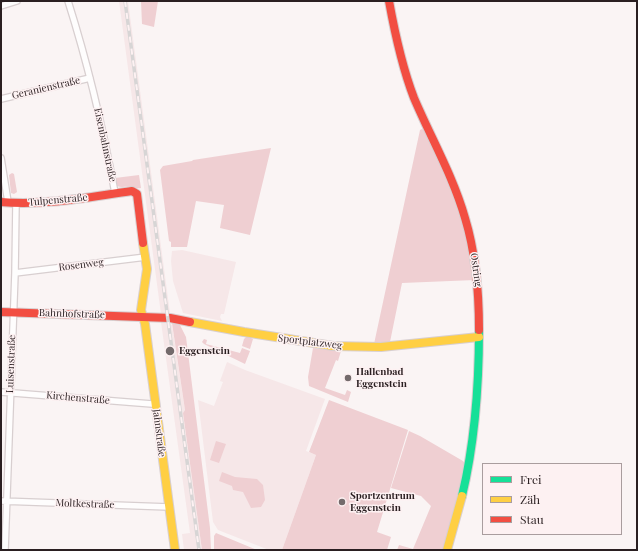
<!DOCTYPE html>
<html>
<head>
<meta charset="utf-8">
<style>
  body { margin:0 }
  #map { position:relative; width:638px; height:551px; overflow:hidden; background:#faf4f4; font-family:"Playfair Display",serif }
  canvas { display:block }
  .frame { position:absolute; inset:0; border:2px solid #2a1f21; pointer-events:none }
  .legend { position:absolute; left:482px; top:463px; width:140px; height:72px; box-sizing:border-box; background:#fdf1f2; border:1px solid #a99d9e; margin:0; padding:5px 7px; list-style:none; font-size:12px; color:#2a1f21 }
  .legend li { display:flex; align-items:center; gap:8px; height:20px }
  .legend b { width:20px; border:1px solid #a99d9e }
</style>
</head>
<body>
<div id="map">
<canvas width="638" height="551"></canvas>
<div class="frame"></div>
<ul class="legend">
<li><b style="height:5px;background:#16e098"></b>Frei</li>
<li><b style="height:5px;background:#ffcf43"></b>Zäh</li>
<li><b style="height:5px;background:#f24e42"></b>Stau</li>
</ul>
</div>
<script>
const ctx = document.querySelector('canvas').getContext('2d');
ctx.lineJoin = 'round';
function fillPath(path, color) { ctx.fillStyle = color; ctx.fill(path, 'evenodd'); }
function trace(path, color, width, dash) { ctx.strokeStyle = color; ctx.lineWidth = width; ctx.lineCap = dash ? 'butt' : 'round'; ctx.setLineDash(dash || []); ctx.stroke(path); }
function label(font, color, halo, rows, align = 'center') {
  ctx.font = font + ' "Playfair Display",serif'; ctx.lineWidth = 3; ctx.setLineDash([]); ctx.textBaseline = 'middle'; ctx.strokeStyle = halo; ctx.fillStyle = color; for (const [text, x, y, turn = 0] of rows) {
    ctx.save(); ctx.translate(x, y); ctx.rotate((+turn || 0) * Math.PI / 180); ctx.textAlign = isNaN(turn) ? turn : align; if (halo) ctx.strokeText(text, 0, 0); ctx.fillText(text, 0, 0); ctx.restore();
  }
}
fillPath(new Path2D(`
  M119,1H128L170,313L161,314Z
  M182,250L236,262L224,314H221L220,317L222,321L183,313L173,281L171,261L172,251Z
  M161,322L169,323L172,325L185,410L183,413L202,550H184L182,534L190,533Z
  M227,362L245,370L325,399L306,451L316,455L282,550H269L218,530L213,522L198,400L214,406L223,382L220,381Z`), '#f6e7e8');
fillPath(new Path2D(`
  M141,1H158L154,27L142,24Z
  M422,129L426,132L452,188L467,234L475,280L402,283L390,342L374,344L420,130Z
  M271,148L250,235L220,228L224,205L196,201L187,247H171V242L169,241L160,170L163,166L192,161L193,160Z
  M12,173L14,174L17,192L14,194L11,193L9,175Z
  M139,175L141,188C136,189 135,187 131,187C126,186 122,188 117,186L115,178Z
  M172,323L180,325L186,337L210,528L211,550H202L183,413L185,410Z
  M247,336L253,339L250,349L242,346L244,339Z
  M204,339L207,340L206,344L240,353L242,348L250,351L245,364L204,344L202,342Z
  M313,348L341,351L338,361L336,360L325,388L345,395L347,390L351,392L348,402L309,386L308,377Z
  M329,400L408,430L377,532L391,537L387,550H282L316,455L309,452Z
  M409,431L420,436L463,461L465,464L462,487L443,550H397L399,545L413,549L431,506L421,496L391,488Z
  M216,441L226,444L219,463L210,460Z
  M222,472L235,477L257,479L263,485L265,500L261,507L251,508L243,492L233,490L232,486L219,481Z
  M216,533L257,550H214V536Z`), '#efcfd2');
const street = new Path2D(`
  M68,1C88,64 103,128 115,193
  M1,6L17,1
  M1,99L90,78
  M1,158L8,202
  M15,273L146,257
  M1,392L152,404L156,403
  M1,501L169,507
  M5,550L15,273L16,203`);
const fast = new Path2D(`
  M462,496C475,442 479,386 479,330`);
const slow = new Path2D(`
  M143,243L147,269L141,310L145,324L175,550
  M190,322L244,332L333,346L381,347L479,337
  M447,550L462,496`);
const jam = new Path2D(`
  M389,1C395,34 402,67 414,98C431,138 453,176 465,218C476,254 479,292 479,330
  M1,202C45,206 88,197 132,191L137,194L143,243
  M1,312L170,318L190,322`);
trace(street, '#d8cfd0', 8);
trace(fast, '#d8cfd0', 10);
trace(slow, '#d8cfd0', 10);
trace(jam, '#d8cfd0', 10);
trace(street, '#fefdfd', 5.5);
trace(fast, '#16e098', 8);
trace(slow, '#ffcf43', 8);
trace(jam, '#f24e42', 8);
const rail = new Path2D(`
  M125,1L199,550`);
trace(rail, '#d7d5d5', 3.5);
trace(rail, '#fdf1f2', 2, [6]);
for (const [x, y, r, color] of [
  [170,351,5,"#736a6b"],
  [348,378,4,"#736a6b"],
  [342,502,4,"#736a6b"]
]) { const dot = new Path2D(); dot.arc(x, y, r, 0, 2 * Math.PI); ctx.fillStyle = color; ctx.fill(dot); trace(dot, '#fdf1f2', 1.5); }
label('10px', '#2a1f21', '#fdf1f2', [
  ["Geranienstraße",46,88,-13],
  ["Eisenbahnstraße",105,145,78],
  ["Tulpenstraße",58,200,-5],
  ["Rosenweg",81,265,-7],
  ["Ostring",476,270,82],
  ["Bahnhofstraße",72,314,2],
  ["Sportplatzweg",310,342,7],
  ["Luisenstraße",11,364,-88],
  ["Kirchenstraße",78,398,5],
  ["Jahnstraße",159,433,83],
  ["Moltkestraße",85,504,2]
]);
label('bold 10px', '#2a1f21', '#fdf1f2', [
  ["Eggenstein",179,351],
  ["Hallenbad",356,372],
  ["Eggenstein",356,384],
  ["Sportzentrum",350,496],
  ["Eggenstein",350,508]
], 'left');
</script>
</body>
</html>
